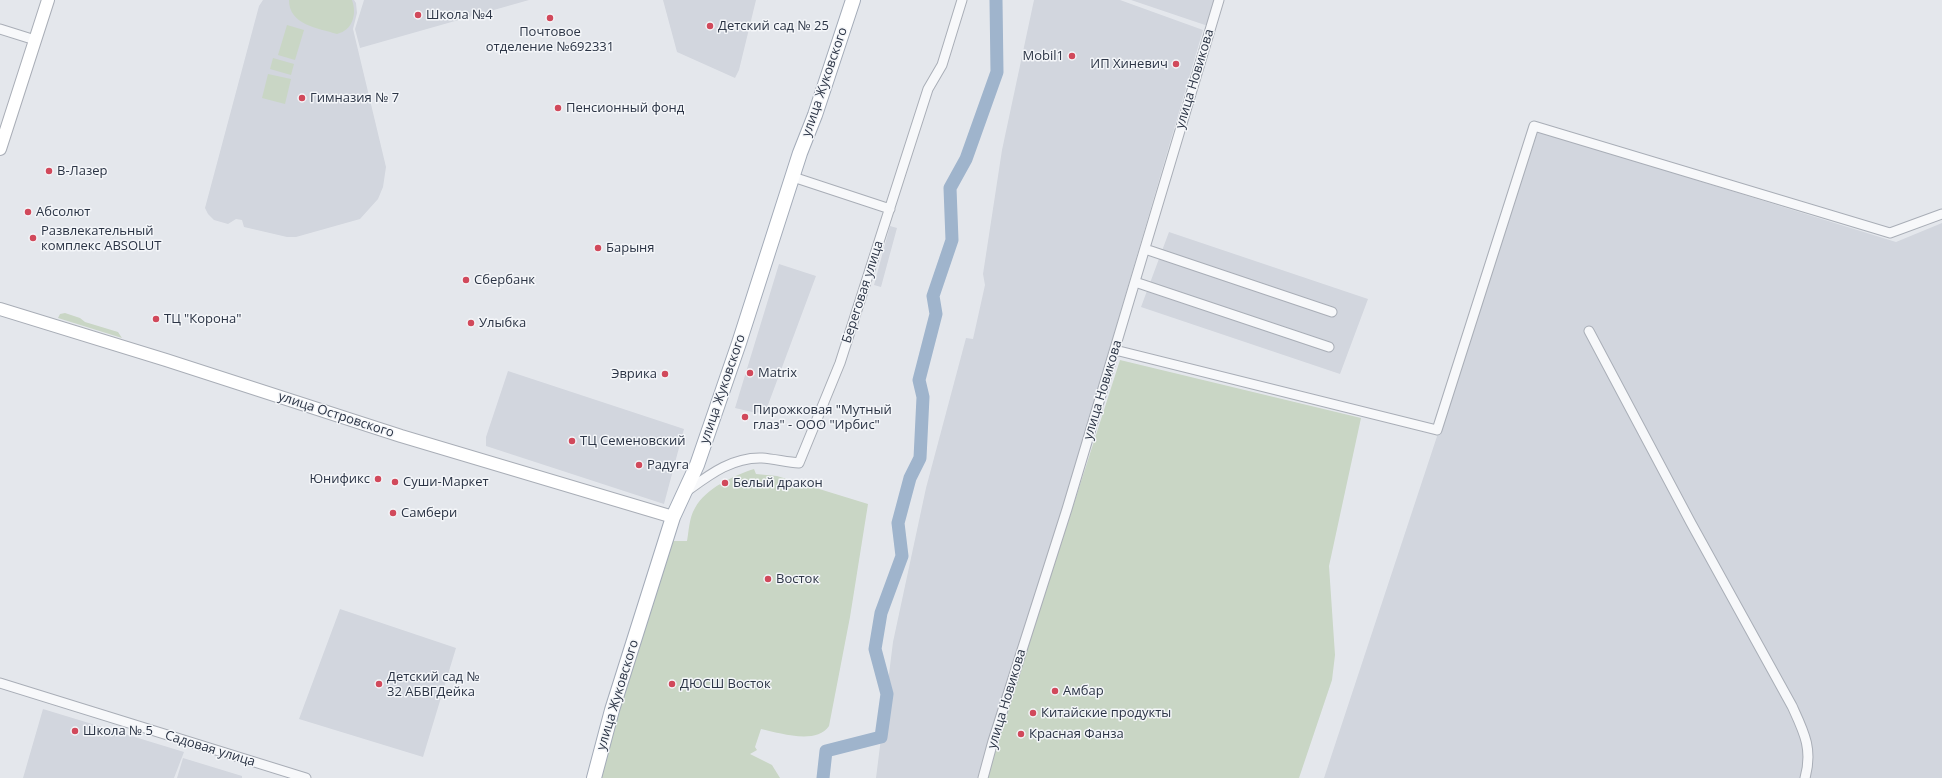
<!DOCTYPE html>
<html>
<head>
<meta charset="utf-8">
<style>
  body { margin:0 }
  canvas { display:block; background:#e4e7ec }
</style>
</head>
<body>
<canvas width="1942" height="778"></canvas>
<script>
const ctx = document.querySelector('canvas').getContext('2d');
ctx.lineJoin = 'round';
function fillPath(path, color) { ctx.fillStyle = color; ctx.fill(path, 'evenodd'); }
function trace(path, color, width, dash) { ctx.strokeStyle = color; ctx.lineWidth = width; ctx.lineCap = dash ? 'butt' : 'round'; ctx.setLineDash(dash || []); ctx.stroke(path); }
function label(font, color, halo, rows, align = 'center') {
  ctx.font = font + ' "Open Sans",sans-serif'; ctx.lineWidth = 3; ctx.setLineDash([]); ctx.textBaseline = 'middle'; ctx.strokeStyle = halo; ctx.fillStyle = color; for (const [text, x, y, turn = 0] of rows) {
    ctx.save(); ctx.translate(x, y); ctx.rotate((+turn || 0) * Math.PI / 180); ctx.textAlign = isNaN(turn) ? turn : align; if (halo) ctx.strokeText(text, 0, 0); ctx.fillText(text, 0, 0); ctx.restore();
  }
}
fillPath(new Path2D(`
  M263,0H354L356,3L357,13L353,29L386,167L383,187L378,199L360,219L296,237H287L244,227L242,220L236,219L228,224L214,220L208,214L205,208L259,6Z
  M364,0H529L360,48L355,29Z
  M663,0H756L739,70L735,78L677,52Z
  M1034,0H1120L1203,30L1104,368L1065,514L979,778H876L893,642L926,488L966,338L973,339L985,285L983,274L1002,150Z
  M1131,0H1216L1208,26Z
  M1538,131L1896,242L1942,223V778H1324Z
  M890,226L897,228L881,287L874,285Z
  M1169,232L1368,299L1340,374L1141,307Z
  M779,264L816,276L765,413L752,412L735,408Z
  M508,371L684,429L664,504L486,446V437Z
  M340,609L456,648L423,757L299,719Z
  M43,709L184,752L174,778H23Z
  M183,758L242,776V778H177Z`), '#d2d6de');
fillPath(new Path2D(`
  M289,0H352C357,14 353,30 337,34C318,28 289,25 289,0Z
  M287,25L304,30L295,60L278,55Z
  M273,58L294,64L291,75L270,69Z
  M268,74L291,79L285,104L262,98Z
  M65,313L80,318L85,322L118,332L122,338L58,318L60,314Z
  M1120,360L1361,418L1329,566L1335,655L1332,680L1299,778H986Z
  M754,469L756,474L777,476L868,504L850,617L829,726C816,745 780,733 761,729L755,747L757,750L750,754L772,765L780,778H599L672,541H687C689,530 689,518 695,508C706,488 733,476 754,469Z`), '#c9d6c5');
trace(new Path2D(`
  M823,778L826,751L881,737L887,694L875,649L881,613L902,556L898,523L910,478L920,458L923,397L919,380L936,314L933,296L952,240L950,188L966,159L997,72L996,0`), '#9fb4cc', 13);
const minor = new Path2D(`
  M0,29L35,40
  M793,177L890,209
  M1145,249L1332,312
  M1135,282L1329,347
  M1589,331L1691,523L1792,706C1804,732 1813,749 1805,778
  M1115,350L1437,430L1534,126L1890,233L1942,214
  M687,491C709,475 732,457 762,458C774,459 787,462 799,463L840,363L928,89L942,65L962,0
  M0,683L306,778
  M983,778L993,741L1067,509L1219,0`);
const secondary = new Path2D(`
  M0,149L48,0
  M0,309L166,360L401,436L673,517`);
const primary = new Path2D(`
  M594,778L612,710L673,517L697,465L739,343L800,153L815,115L853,0`);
trace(minor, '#a9aeb7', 11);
trace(secondary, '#a9aeb7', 14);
trace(primary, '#a3abb8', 16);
trace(minor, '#f7f8fa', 9);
trace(secondary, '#fff', 12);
trace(primary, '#fff', 14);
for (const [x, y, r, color] of [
  [418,15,4,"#d1495b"],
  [550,18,4,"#d1495b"],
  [710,26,4,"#d1495b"],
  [1072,56,4,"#d1495b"],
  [1176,64,4,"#d1495b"],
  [302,98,4,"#d1495b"],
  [558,108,4,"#d1495b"],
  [49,171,4,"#d1495b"],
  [28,212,4,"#d1495b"],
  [33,238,4,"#d1495b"],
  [598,248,4,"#d1495b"],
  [466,280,4,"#d1495b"],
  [156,319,4,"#d1495b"],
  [471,323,4,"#d1495b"],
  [750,373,4,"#d1495b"],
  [665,374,4,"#d1495b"],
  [745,417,4,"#d1495b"],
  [572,441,4,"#d1495b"],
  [639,465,4,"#d1495b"],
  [378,479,4,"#d1495b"],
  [395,482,4,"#d1495b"],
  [725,483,4,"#d1495b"],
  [393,513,4,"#d1495b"],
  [768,579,4,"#d1495b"],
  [379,684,4,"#d1495b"],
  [672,684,4,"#d1495b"],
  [1055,691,4,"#d1495b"],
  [1033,713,4,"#d1495b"],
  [75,731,4,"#d1495b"],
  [1021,734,4,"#d1495b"]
]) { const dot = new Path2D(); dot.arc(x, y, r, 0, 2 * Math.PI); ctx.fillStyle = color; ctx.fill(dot); trace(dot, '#f4f6f9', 1.5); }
label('13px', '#2b3445', '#f4f6f9', [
  ["Школа №4",426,15],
  ["Детский сад № 25",718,26],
  ["Почтовое",550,32,"center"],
  ["отделение №692331",550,47,"center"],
  ["Mobil1",1064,56,"right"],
  ["ИП Хиневич",1168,64,"right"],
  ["Гимназия № 7",310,98],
  ["Пенсионный фонд",566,108],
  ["В-Лазер",57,171],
  ["Абсолют",36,212],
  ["Развлекательный",41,231],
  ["комплекс ABSOLUT",41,246],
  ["Барыня",606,248],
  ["Сбербанк",474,280],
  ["ТЦ \"Корона\"",164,319],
  ["Улыбка",479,323],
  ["Matrix",758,373],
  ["Эврика",657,374,"right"],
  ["Пирожковая \"Мутный",753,410],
  ["глаз\" - ООО \"Ирбис\"",753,425],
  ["ТЦ Семеновский",580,441],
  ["Радуга",647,465],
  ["Юнификс",370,479,"right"],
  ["Суши-Маркет",403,482],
  ["Белый дракон",733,483],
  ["Самбери",401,513],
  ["Восток",776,579],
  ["Детский сад №",387,677],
  ["32 АБВГДейка",387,692],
  ["ДЮСШ Восток",680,684],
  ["Амбар",1063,691],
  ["Китайские продукты",1041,713],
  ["Школа № 5",83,731],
  ["Красная Фанза",1029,734]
], 'left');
label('13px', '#2b3445', '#f4f6f9', [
  ["улица Новикова",1195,79,-73],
  ["улица Жуковского",825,82,-71],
  ["Береговая улица",863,292,-72],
  ["улица Жуковского",723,389,-71],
  ["улица Новикова",1103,390,-73],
  ["улица Островского",336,415,18],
  ["улица Жуковского",618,695,-73],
  ["улица Новикова",1007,699,-73],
  ["Садовая улица",210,749,17]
]);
</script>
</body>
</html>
